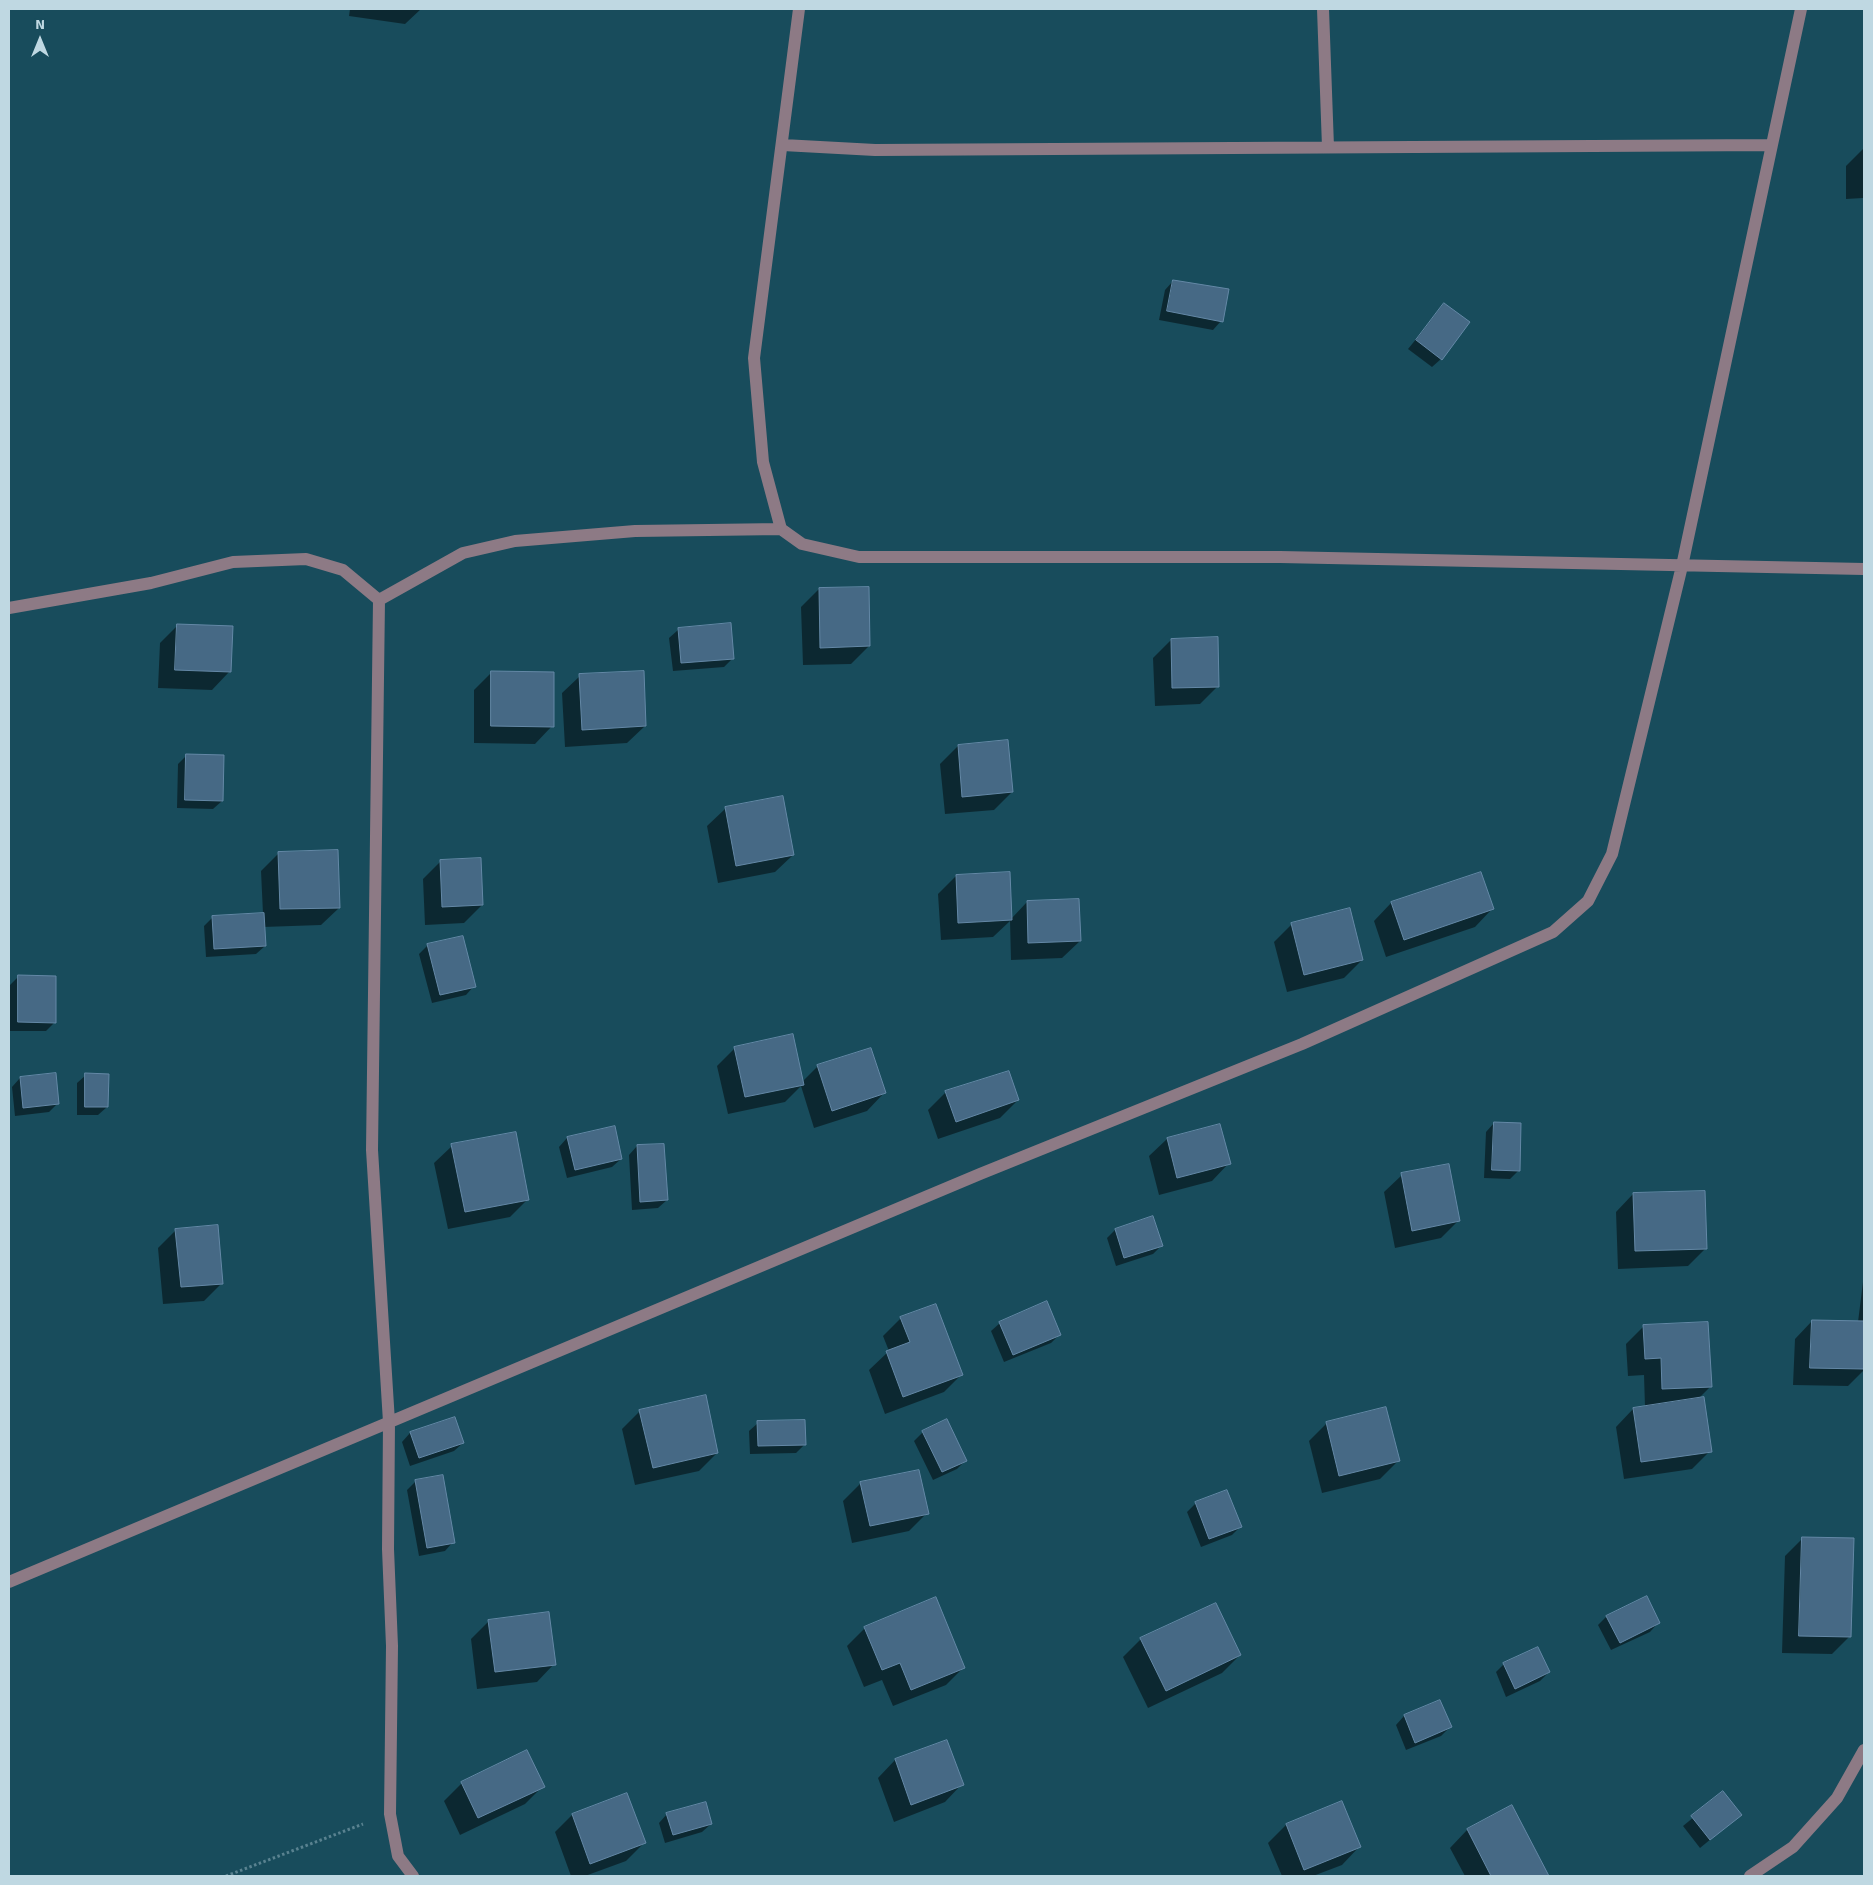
<!DOCTYPE html>
<html>
<head>
<meta charset="utf-8">
<style>
  body { margin:0 }
  #map { position:relative; width:1873px; height:1885px; overflow:hidden; background:#184c5c; font-family:Signika,sans-serif }
  canvas { display:block }
  .frame { position:absolute; inset:0; border:10px solid #bfd8e2; pointer-events:none }
  .north { position:absolute; left:15px; top:15px; width:50px; height:50px; -webkit-text-stroke:4px #184c5c; paint-order:stroke; rotate:0deg; font-size:14px; font-weight:700; line-height:20px; text-align:center; color:#bfd8e2 }
  .north::after { content:''; display:block; margin:auto; width:18px; height:22px; background:#bfd8e2; clip-path:polygon(50% 0,100% 100%,50% 72%,0 100%) }
</style>
</head>
<body>
<div id="map">
<canvas width="1873" height="1885"></canvas>
<div class="frame"></div>
<div class="north">N</div>
</div>
<script>
const ctx = document.querySelector('canvas').getContext('2d');
ctx.lineJoin = 'round';
function fillPath(path, color) { ctx.fillStyle = color; ctx.fill(path, 'evenodd'); }
function trace(path, color, width, dash) { ctx.strokeStyle = color; ctx.lineWidth = width; ctx.lineCap = dash ? 'butt' : 'round'; ctx.setLineDash(dash || []); ctx.stroke(path); }
fillPath(new Path2D(`
  M350,9H421L405,24L349,16Z
  M1864,148V233L1863,198L1846,199V166Z
  M1173,281L1221,321L1213,330L1159,320L1165,290Z
  M1444,305L1441,359L1432,367L1408,349Z
  M819,589L869,646L851,664L803,665L801,607Z
  M730,624L733,658L724,667L673,671L669,638L678,630Z
  M178,625L229,672L212,690L158,688L160,643Z
  M1171,640L1218,686L1200,704L1155,706L1153,658Z
  M492,672L552,726L535,744L474,743V690Z
  M580,676L645,726L627,743L565,747L562,693Z
  M958,746L1012,792L994,810L945,814L940,764Z
  M187,755L222,801L213,809L177,808L178,764Z
  M782,798L793,855L775,872L718,883L707,826L725,809Z
  M279,853L339,908L321,925L263,927L265,946L256,954L206,957L204,926L213,917L263,914L261,871Z
  M441,861L482,905L464,923L425,925L423,879Z
  M1480,873L1492,909L1475,927L1386,957L1374,921L1391,903Z
  M956,876L1011,919L1027,902L1080,941L1062,958L1011,960L1010,921L993,937L941,940L938,894Z
  M1292,924L1362,960L1344,978L1287,992L1274,942Z
  M428,945L474,986L466,995L432,1003L419,954Z
  M19,976L54,1023L46,1031H10V985Z
  M735,1048L802,1082L818,1066L884,1093L867,1111L814,1128L801,1086L785,1102L728,1114L717,1066Z
  M86,1075L107,1107L98,1115H77V1083Z
  M20,1078L58,1103L49,1112L15,1116L12,1087Z
  M946,1092L1018,1100L1000,1118L938,1139L928,1110Z
  M1494,1123L1519,1170L1510,1179L1484,1178L1486,1132Z
  M1220,1125L1229,1163L1212,1181L1159,1195L1149,1156L1167,1139Z
  M567,1138L621,1159L612,1167L567,1178L559,1147Z
  M452,1146L528,1199L510,1217L448,1229L434,1163Z
  M637,1146L667,1200L658,1208L632,1210L629,1155Z
  M1402,1175L1458,1221L1441,1238L1395,1248L1384,1192Z
  M1633,1194L1705,1249L1688,1266L1618,1269L1616,1212Z
  M176,1230L222,1283L204,1301L163,1304L158,1248Z
  M1115,1230L1162,1245L1153,1254L1116,1266L1107,1238Z
  M1864,1274V1370L1848,1386L1793,1385L1795,1339L1812,1321L1858,1322Z
  M901,1318L962,1374L944,1392L885,1414L869,1370L889,1351L883,1336Z
  M1000,1323L1060,1334L1051,1343L1004,1362L991,1331Z
  M1644,1326L1710,1387L1697,1400L1710,1451L1692,1469L1624,1479L1616,1427L1633,1409L1645,1407L1644,1375L1628,1376L1626,1344Z
  M640,1411L717,1453L699,1471L635,1485L622,1429Z
  M758,1423L805,1444L796,1453L750,1454L749,1431Z
  M1327,1423L1398,1461L1380,1479L1322,1493L1309,1441Z
  M923,1432L965,1461L957,1469L933,1480L914,1441Z
  M410,1433L463,1443L454,1451L410,1466L402,1442Z
  M416,1481L453,1542L445,1551L419,1556L407,1490Z
  M861,1483L927,1513L909,1531L852,1543L843,1501Z
  M1196,1503L1240,1527L1232,1535L1201,1547L1187,1512Z
  M1803,1538L1849,1637L1832,1654L1782,1653L1785,1556Z
  M1606,1617L1658,1623L1650,1632L1611,1650L1598,1625Z
  M489,1621L554,1664L537,1682L477,1689L471,1639Z
  M865,1628L964,1667L946,1685L893,1706L882,1680L864,1687L847,1646Z
  M1141,1639L1240,1655L1222,1673L1148,1708L1123,1657Z
  M1504,1664L1549,1672L1540,1681L1506,1697L1496,1672Z
  M1404,1716L1450,1727L1441,1736L1406,1750L1396,1725Z
  M946,1741L962,1784L945,1802L894,1822L878,1778L895,1760Z
  M462,1783L543,1786L525,1804L460,1835L444,1801Z
  M1723,1793L1740,1815L1700,1848L1683,1826Z
  M1341,1803L1359,1847L1342,1865L1313,1876H1282L1268,1843L1286,1825Z
  M1511,1807L1547,1876H1465L1450,1848L1467,1830Z
  M667,1814L711,1824L702,1832L665,1843L659,1823Z
  M572,1815L644,1843L626,1861L585,1876H571L555,1832Z`), '#0007');
const building = new Path2D(`
  M1173,280L1229,289L1223,322L1167,311Z
  M1444,303L1470,322L1442,360L1416,340Z
  M869,587L870,646L820,648L819,588Z
  M731,623L734,659L681,663L678,628Z
  M177,624L233,626L231,672L175,670Z
  M1218,637L1219,687L1172,688L1171,639Z
  M491,671L554,672V727L491,726Z
  M644,671L646,726L582,730L579,674Z
  M1008,740L1013,792L962,797L958,745Z
  M186,754L224,755L223,801L185,800Z
  M783,796L794,855L736,866L725,807Z
  M338,850L340,908L280,909L278,852Z
  M481,858L483,905L442,907L440,860Z
  M1010,872L1012,920L958,923L956,875Z
  M1481,872L1494,909L1404,940L1391,902Z
  M1079,899L1081,941L1028,943L1027,901Z
  M1350,908L1363,960L1304,975L1291,923Z
  M264,913L266,946L214,949L212,916Z
  M463,936L476,987L440,995L427,944Z
  M18,975L56,976V1023L18,1022Z
  M793,1034L804,1085L745,1097L734,1047Z
  M871,1048L886,1093L832,1111L817,1065Z
  M1009,1071L1019,1100L956,1122L945,1091Z
  M56,1073L59,1104L23,1108L20,1077Z
  M85,1073L109,1074L108,1107H85Z
  M1494,1122L1521,1123L1520,1171L1492,1170Z
  M1220,1124L1231,1164L1177,1178L1167,1138Z
  M615,1126L622,1159L575,1170L567,1137Z
  M516,1132L529,1200L465,1212L451,1144Z
  M664,1144L668,1200L640,1202L637,1145Z
  M1449,1164L1460,1221L1412,1231L1401,1173Z
  M1705,1191L1707,1249L1635,1251L1633,1193Z
  M1153,1216L1163,1246L1124,1258L1115,1229Z
  M218,1225L223,1284L181,1287L175,1229Z
  M1047,1301L1061,1335L1013,1355L999,1322Z
  M936,1304L963,1375L903,1397L886,1351L910,1342L900,1317Z
  M1812,1320L1864,1321V1369L1810,1368Z
  M1708,1322L1712,1387L1662,1389L1661,1358L1645,1359L1643,1325Z
  M706,1395L718,1453L653,1468L639,1410Z
  M1704,1397L1712,1452L1641,1462L1633,1408Z
  M1386,1407L1400,1461L1339,1476L1326,1422Z
  M455,1417L464,1443L419,1458L410,1432Z
  M947,1419L967,1461L942,1472L922,1431Z
  M805,1420L806,1445L758,1446L757,1421Z
  M919,1470L929,1514L870,1526L860,1482Z
  M443,1475L455,1543L427,1548L415,1480Z
  M1227,1490L1242,1527L1209,1539L1195,1502Z
  M1802,1537L1854,1538L1851,1637L1799,1636Z
  M1647,1596L1660,1623L1620,1643L1606,1616Z
  M936,1597L965,1668L911,1690L900,1663L882,1670L864,1627Z
  M1216,1603L1241,1655L1166,1691L1140,1638Z
  M549,1612L556,1665L495,1672L488,1620Z
  M1538,1647L1550,1672L1515,1689L1503,1663Z
  M1440,1700L1452,1727L1415,1743L1404,1715Z
  M947,1740L964,1785L911,1805L895,1759Z
  M527,1750L545,1787L478,1818L461,1782Z
  M1723,1791L1742,1815L1710,1840L1691,1816Z
  M627,1793L646,1843L590,1864L572,1814Z
  M1342,1801L1361,1847L1304,1870L1286,1824Z
  M706,1802L712,1824L673,1835L666,1813Z
  M1512,1805L1549,1876H1491L1467,1829Z`);
fillPath(building, '#466985');
trace(building, '#6488a6', 1);
trace(new Path2D(`
  M226,1876L363,1824`), '#598290', 3, [2.5, 2.5]);
trace(new Path2D(`
  M1323,9L1328,147
  M783,145L875,150L1772,145
  M781,529L763,462L754,358L799,9
  M9,608L151,583L233,562L306,559L343,570L379,600
  M9,1582L980,1174L1302,1044L1553,932L1588,901L1612,854L1682,566L1801,9
  M413,1876L398,1856L390,1814L392,1646L388,1549L389,1422L372,1150L379,600L463,553L515,541L635,531L781,529L802,544L859,557H1280L1864,569
  M1750,1876L1793,1847L1837,1798L1864,1750`), '#8d7a85', 12);
</script>
</body>
</html>
